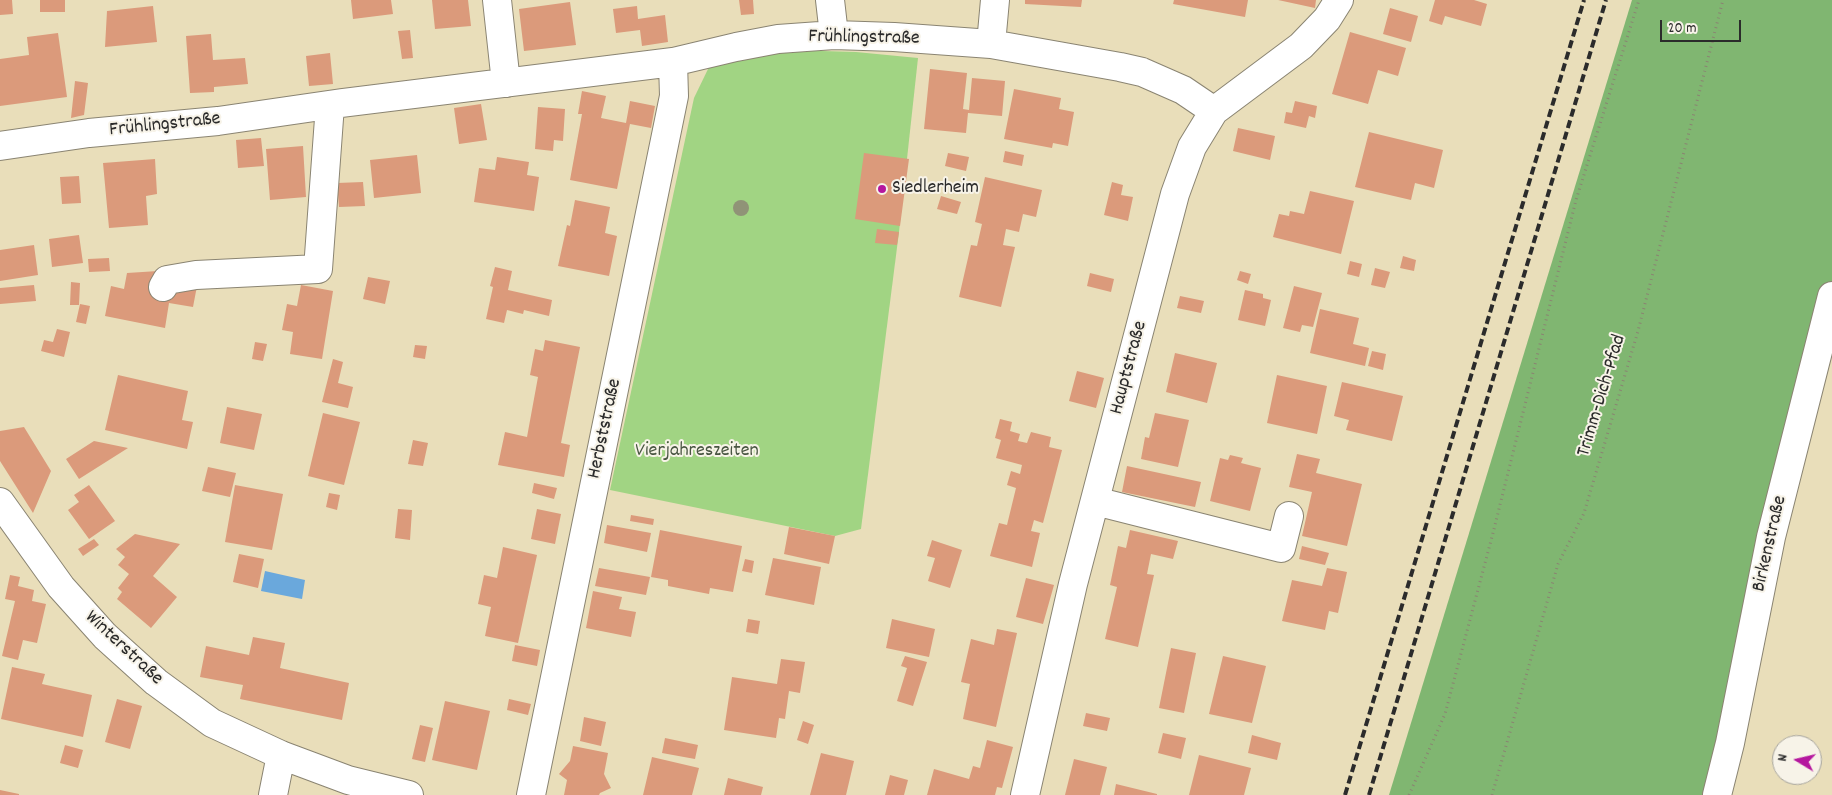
<!DOCTYPE html>
<html>
<head>
<meta charset="utf-8">
<style>
  body { margin:0 }
  #map { position:relative; width:1832px; height:795px; overflow:hidden; background:#e9deba; font-family:Dekko,sans-serif }
  canvas { display:block }
  .north { position:absolute; left:1772px; top:735px; width:50px; height:50px; box-sizing:border-box; background:#f7f3e8; border:1px solid #a5a39c; border-radius:50%; rotate:279deg; font-size:14px; font-weight:700; line-height:20px; text-align:center; color:#2b2b2b }
  .north::after { content:''; display:block; margin:auto; width:18px; height:22px; background:#b5179e; clip-path:polygon(50% 0,100% 100%,50% 72%,0 100%) }
  .scale { position:absolute; left:1660px; top:20px; width:81px; height:22px; box-sizing:border-box; border:2px solid #2b2b2b; border-top:0; padding-left:6px; font-size:15px; line-height:18px; white-space:nowrap; color:#2b2b2b; -webkit-text-stroke:4px #f7f3e8; paint-order:stroke }
</style>
</head>
<body>
<div id="map">
<canvas width="1832" height="795"></canvas>
<div class="north">N</div>
<div class="scale">20 m</div>
</div>
<script>
const ctx = document.querySelector('canvas').getContext('2d');
ctx.lineJoin = 'round';
function fillPath(path, color) { ctx.fillStyle = color; ctx.fill(path, 'evenodd'); }
function trace(path, color, width, dash) { ctx.strokeStyle = color; ctx.lineWidth = width; ctx.lineCap = dash ? 'butt' : 'round'; ctx.setLineDash(dash || []); ctx.stroke(path); }
function label(font, color, halo, rows, align = 'center') {
  ctx.font = font + ' Dekko,sans-serif'; ctx.lineWidth = 4; ctx.setLineDash([]); ctx.textBaseline = 'middle'; ctx.strokeStyle = halo; ctx.fillStyle = color; for (const [text, x, y, turn = 0] of rows) {
    ctx.save(); ctx.translate(x, y); ctx.rotate((+turn || 0) * Math.PI / 180); ctx.textAlign = isNaN(turn) ? turn : align; if (halo) ctx.strokeText(text, 0, 0); ctx.fillText(text, 0, 0); ctx.restore();
  }
}
fillPath(new Path2D(`
  M788,50L856,52L918,58L899,232L861,529L835,536L610,490L694,98L709,67Z`), '#a1d483');
fillPath(new Path2D(`
  M1632,0H1832V290L1708,777L1702,795H1389Z`), '#80b671');
fillPath(new Path2D(`
  M265,571L305,580L302,599L261,591Z`), '#6aa8dc');
fillPath(new Path2D(`
  M0,0H12L13,14L0,15Z
  M40,0H65V12H40Z
  M351,0H391L393,14L353,19Z
  M432,0H468L471,26L435,29Z
  M739,0H753L754,14L741,15Z
  M1025,0H1082L1081,7L1025,4Z
  M1174,0H1248L1245,17L1173,4Z
  M1278,0H1316L1315,8Z
  M1435,0H1474L1487,4L1481,26L1445,16L1442,25L1429,21Z
  M570,2L576,45L524,51L519,9Z
  M153,6L157,42L105,47L107,11Z
  M637,6L638,19L665,15L668,42L642,46L640,30L616,33L613,9Z
  M1390,8L1418,16L1411,42L1383,34Z
  M410,30L413,58L402,59L398,31Z
  M1350,32L1406,48L1398,76L1378,70L1368,104L1332,94Z
  M58,33L67,97L0,106V59L29,55L27,37Z
  M211,34L213,60L245,58L248,84L214,87V92L190,93L186,36Z
  M330,53L333,84L309,86L306,56Z
  M930,69L967,73L963,109L969,110L972,78L1005,81L1002,116L968,113L966,133L924,129Z
  M75,81L88,83L84,115L71,118Z
  M1014,89L1061,98L1059,109L1074,112L1068,146L1053,143L1052,148L1004,139Z
  M582,91L606,96L601,118L626,123L630,101L655,106L651,128L630,124L617,189L570,180L582,114H578Z
  M1295,101L1317,106L1315,118L1309,116L1306,128L1284,123L1286,112L1292,113Z
  M481,104L487,140L459,144L454,108Z
  M538,107L565,109L563,141L554,140L553,151L535,149Z
  M1238,128L1275,136L1270,160L1233,151Z
  M1369,132L1443,150L1434,188L1415,183L1411,200L1355,187Z
  M261,138L264,166L238,168L236,140Z
  M303,146L306,197L270,200L266,149Z
  M1005,151L1024,155L1022,166L1003,162Z
  M864,153L909,159L900,226L855,219Z
  M948,153L969,157L966,171L945,166Z
  M417,155L421,193L374,198L370,160Z
  M497,157L529,162L527,175L539,177L534,211L474,202L479,168L495,170Z
  M155,159L157,194L146,196L148,225L109,228L103,163Z
  M79,176L81,203L62,204L60,177Z
  M985,177L1042,190L1036,217L1023,214L1019,232L1006,229L1003,245L1015,247L1001,307L959,297L971,245L977,246L982,224L975,222Z
  M363,182L365,206L339,207L337,183Z
  M1112,182L1123,185L1121,195L1133,197L1128,221L1104,215Z
  M1310,191L1354,201L1341,254L1273,237L1279,214L1289,216L1290,211L1304,214Z
  M941,196L961,202L957,214L937,209Z
  M575,200L610,207L605,233L617,236L609,276L558,266L567,225L570,226Z
  M877,229L899,232L897,245L875,243Z
  M79,235L83,263L52,267L49,239Z
  M34,245L38,275L0,281V250Z
  M1403,256L1416,260L1414,271L1400,268Z
  M109,258L110,271L89,272L88,259Z
  M1350,261L1362,264L1359,277L1347,274Z
  M495,267L512,271L508,290L552,300L549,316L524,310L523,314L507,310L504,323L486,319L493,287L490,286Z
  M1375,268L1390,272L1385,288L1371,285Z
  M158,271L172,292L197,286L193,307L169,303L165,328L105,316L111,286L124,289L127,273Z
  M1240,271L1251,274L1248,284L1237,280Z
  M1090,273L1114,279L1111,292L1087,286Z
  M368,277L390,281L385,304L363,299Z
  M71,282L80,283L79,305H70Z
  M34,285L36,301L0,304V288Z
  M301,285L333,291L322,359L290,354L293,332L282,330L287,304L297,306Z
  M1294,286L1322,293L1313,327L1302,325L1300,332L1283,328Z
  M1245,290L1263,294V298L1271,300L1265,326L1238,320Z
  M1180,296L1204,301L1201,313L1177,308Z
  M80,304L90,306L86,324L76,322Z
  M1320,309L1359,318L1353,344L1369,348L1365,366L1310,353Z
  M57,329L70,332L64,357L41,351L44,340L53,342Z
  M545,340L580,347L561,443L570,445L564,477L498,465L505,432L527,437L538,377L530,375L535,349L543,351Z
  M255,342L267,344L263,361L252,359Z
  M415,345L427,346L425,359L413,357Z
  M1372,351L1386,354L1383,370L1368,366Z
  M1175,353L1217,363L1207,403L1166,392Z
  M333,359L343,362L338,383L353,387L348,408L322,402Z
  M1077,371L1104,378L1096,408L1069,401Z
  M118,375L188,391L182,420L193,422L187,449L105,430Z
  M1277,375L1327,386L1317,434L1267,423Z
  M1342,382L1403,396L1392,441L1346,430L1349,420L1334,416Z
  M227,407L262,414L254,450L220,443Z
  M323,413L360,422L344,485L308,476Z
  M1155,413L1189,420L1178,467L1141,459L1145,437L1149,438Z
  M1000,419L1012,422L1010,431L1020,434L1018,441L1027,443L1031,432L1051,437L1049,447L1062,450L1043,523L1034,520L1031,531L1040,533L1032,567L990,556L999,523L1007,525L1016,488L1007,485L1011,471L1020,474L1022,465L996,458L1001,440L995,438Z
  M24,427L51,471L33,513L0,461V431Z
  M413,440L428,443L423,466L408,464Z
  M94,441L128,448L79,479L66,459Z
  M1297,454L1320,459L1316,473L1362,484L1347,546L1302,536L1312,492L1289,487Z
  M1230,455L1243,458L1241,463L1261,468L1250,511L1210,501L1220,458L1228,460Z
  M1127,466L1201,482L1195,507L1122,492Z
  M208,467L236,473L230,497L202,491Z
  M534,483L557,488L554,499L532,493Z
  M89,485L115,521L89,539L68,510L79,502L74,495Z
  M235,485L283,494L272,550L225,542Z
  M329,493L340,495L337,510L326,507Z
  M398,509L412,510L410,540L395,538Z
  M537,509L561,514L555,544L531,539Z
  M631,515L654,519L653,525L630,521Z
  M607,525L651,533L647,552L604,543Z
  M789,527L835,536L829,564L784,554Z
  M660,530L742,546L733,592L710,588L709,594L668,586V580L651,577Z
  M1130,530L1178,541L1173,559L1151,554L1147,574L1154,575L1138,647L1105,639L1117,587L1110,585L1118,546L1126,548Z
  M135,534L180,544L153,576L177,597L151,628L117,599L122,592L118,588L129,574L118,565L125,557L116,549Z
  M94,539L99,545L83,556L78,549Z
  M932,540L962,550L950,588L928,581L935,558L927,556Z
  M1302,546L1329,553L1325,565L1299,559Z
  M503,547L537,555L518,643L485,636L491,607L478,604L484,575L497,578Z
  M239,554L264,559L258,588L233,582Z
  M773,558L821,567L814,605L765,595Z
  M745,559L754,561L752,573L742,571Z
  M599,568L650,577L646,595L595,586Z
  M1327,568L1347,572L1338,613L1329,611L1325,630L1282,621L1292,580L1322,586Z
  M10,575L20,577L18,586L34,590L32,601L46,604L37,643L23,640L18,660L2,656L15,601L5,599Z
  M1026,578L1054,585L1043,624L1016,617Z
  M593,591L622,597L619,609L636,612L631,637L586,628Z
  M748,619L760,621L758,634L746,632Z
  M892,619L935,629L929,657L886,648Z
  M997,629L1017,633L996,727L963,719L970,684L961,682L971,639L994,645Z
  M253,637L285,643L280,668L349,683L342,720L240,699L243,685L200,677L206,646L249,655Z
  M515,645L540,650L537,666L512,661Z
  M1171,648L1196,653L1184,713L1159,708Z
  M905,656L927,662L913,706L897,701L907,668L901,666Z
  M1223,656L1266,666L1252,723L1209,714Z
  M781,659L805,662L800,693L789,691L785,719L779,718L776,738L724,730L732,677L777,684Z
  M12,667L45,674L42,684L92,695L83,737L1,719Z
  M117,699L142,706L130,749L105,742Z
  M509,699L531,704L528,715L507,710Z
  M445,701L490,711L477,770L432,760Z
  M1086,713L1110,718L1107,731L1083,726Z
  M584,717L606,722L601,746L580,741Z
  M803,721L814,725L808,744L797,740Z
  M420,725L433,728L425,762L412,759Z
  M1163,733L1186,738L1181,759L1158,753Z
  M1252,735L1281,743L1277,760L1248,753Z
  M665,738L698,745L695,759L662,753Z
  M987,740L1013,747L1002,788L997,787L995,795H927L934,769L969,779L973,766L980,768Z
  M65,745L83,750L78,768L60,763Z
  M573,746L608,753L604,774L611,788L600,793L599,795H564L567,780L559,774L570,761Z
  M821,753L854,761L846,795H810Z
  M1199,755L1251,768L1244,795H1189Z
  M652,757L699,768L692,795H643Z
  M1074,759L1107,767L1100,795H1065Z
  M890,775L908,780L904,795H885Z
  M728,778L763,787L761,795H724Z
  M1116,784L1157,794V795H1114Z
  M0,790L19,794V795H0Z`), '#db9a7b');
const minor = new Path2D(`
  M497,0L506,83
  M830,0L834,35
  M991,44L995,0
  M0,146L89,133L218,121L342,103L673,62L736,47L778,39L834,35L894,37L991,44L1120,67L1142,72L1183,90L1214,111
  M163,287L167,280L196,275L318,269L330,105
  M1095,501L1281,548L1289,516
  M0,502L61,587L105,636L156,682L212,723L281,755L348,780L409,795
  M273,795L281,755
  M531,795L674,96L673,62
  M1025,795L1073,584L1175,194L1192,147L1214,111L1301,46L1327,19L1339,0
  M1717,795L1730,743L1771,537L1832,296`);
trace(minor, '#8a8472', 30);
trace(new Path2D(`
  M1409,795L1445,714L1493,533L1576,200L1639,0
  M1492,795L1558,564L1584,513L1638,331L1723,0`), '#8a8472', 3, [1, 4]);
trace(minor, '#fff', 28);
trace(new Path2D(`
  M1345,795L1584,0
  M1369,795L1606,0`), '#2b2b2b', 4, [8, 4]);
ctx.fillStyle = '#909377';
for (const [x, y] of [
  [741,208]
]) { ctx.beginPath(); ctx.arc(x, y, 8, 0, 2 * Math.PI); ctx.fill(); }
for (const [x, y, r, color] of [
  [882,189,5,"#b5179e"]
]) { const dot = new Path2D(); dot.arc(x, y, r, 0, 2 * Math.PI); ctx.fillStyle = color; ctx.fill(dot); trace(dot, '#f7f3e8', 2); }
label('20px', '#2b2b2b', '#f7f3e8', [
  ["Frühlingstraße",864,39,1],
  ["Frühlingstraße",165,126,-6],
  ["Hauptstraße",1130,368,-75],
  ["Trimm-Dich-Pfad",1603,396,-73],
  ["Herbststraße",606,429,-78],
  ["Birkenstraße",1771,544,-77],
  ["Winterstraße",123,649,43]
]);
label('20px', '#2b2b2b', '#f7f3e8', [
  ["Siedlerheim",892,189]
], 'left');
label('20px', '#485541', '#f7f3e8', [
  ["Vierjahreszeiten",697,452]
]);
</script>
</body>
</html>
